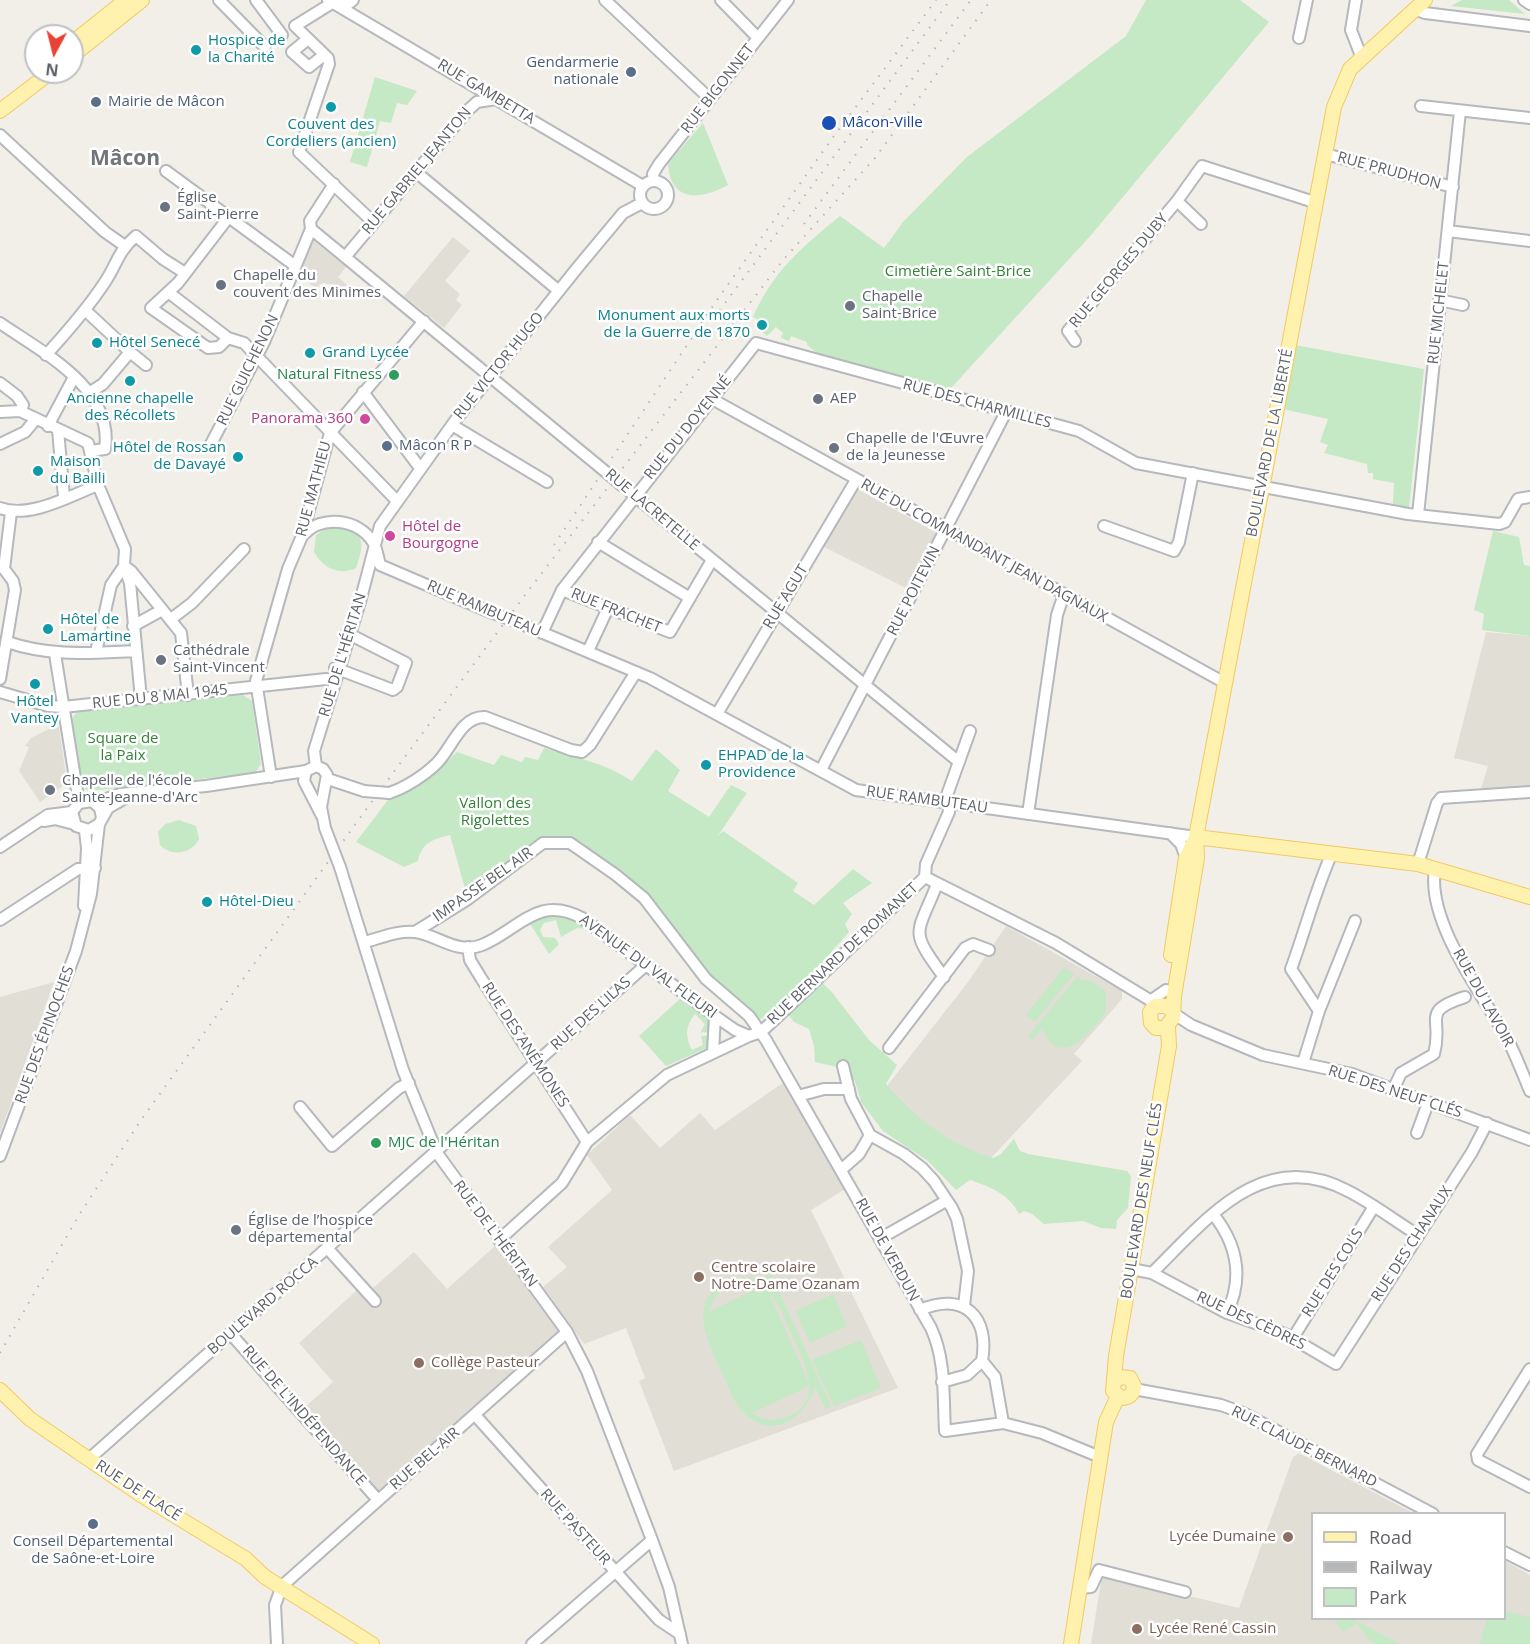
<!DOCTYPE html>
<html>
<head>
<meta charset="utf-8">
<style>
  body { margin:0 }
  #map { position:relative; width:1530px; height:1644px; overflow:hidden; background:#f1efe8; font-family:"Open Sans",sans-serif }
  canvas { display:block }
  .legend { position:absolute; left:1311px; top:1512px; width:195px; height:108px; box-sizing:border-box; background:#fff; border:2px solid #bfc1c3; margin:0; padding:8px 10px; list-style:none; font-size:18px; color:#5f6368 }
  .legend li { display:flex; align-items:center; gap:12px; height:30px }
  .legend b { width:30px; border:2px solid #bfc1c3 }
  .north { position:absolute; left:24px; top:24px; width:60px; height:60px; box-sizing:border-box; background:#fff; border:2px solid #bfc1c3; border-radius:50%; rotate:187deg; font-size:16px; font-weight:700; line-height:24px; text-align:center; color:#5f6368 }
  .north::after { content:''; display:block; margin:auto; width:21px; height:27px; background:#ea4335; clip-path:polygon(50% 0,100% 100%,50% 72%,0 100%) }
</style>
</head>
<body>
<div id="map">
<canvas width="1530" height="1644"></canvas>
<ul class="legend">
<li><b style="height:8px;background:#fff2af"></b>Road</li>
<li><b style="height:8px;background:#b6b7b8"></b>Railway</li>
<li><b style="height:16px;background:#c5e8c5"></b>Park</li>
</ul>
<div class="north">N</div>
</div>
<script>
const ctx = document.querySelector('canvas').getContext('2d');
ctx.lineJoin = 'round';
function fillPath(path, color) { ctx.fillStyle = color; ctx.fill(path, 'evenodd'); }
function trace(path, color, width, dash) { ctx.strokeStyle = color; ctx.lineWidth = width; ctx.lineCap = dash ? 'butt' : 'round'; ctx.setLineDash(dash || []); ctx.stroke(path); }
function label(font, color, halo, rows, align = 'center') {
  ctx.font = font + ' "Open Sans",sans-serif'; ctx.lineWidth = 5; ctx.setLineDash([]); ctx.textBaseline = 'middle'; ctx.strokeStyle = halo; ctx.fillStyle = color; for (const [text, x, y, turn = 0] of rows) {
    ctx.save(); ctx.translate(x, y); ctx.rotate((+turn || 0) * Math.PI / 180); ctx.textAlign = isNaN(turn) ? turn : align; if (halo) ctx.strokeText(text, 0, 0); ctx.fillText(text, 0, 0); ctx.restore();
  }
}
fillPath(new Path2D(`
  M453,237L470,251L445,281L460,294L456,300L462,305L444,328L404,296Z
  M311,239L346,267L338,277L347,285L339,294L330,284L322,283L316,288L296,274Z
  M858,489L937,533L908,589L824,547Z
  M1486,632L1530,636V786L1481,789L1488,766L1454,758Z
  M59,727L67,783L40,802L19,771L29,747L25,746L31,738L49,729Z
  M1006,926L1122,991V999L1074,1054L1082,1061L976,1174L883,1091L968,982Z
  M54,982L10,1106L0,1133V997Z
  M784,1082L845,1189L811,1210L898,1388L674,1471L639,1381L645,1378L626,1328L584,1344L543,1287L567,1267L548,1247L612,1190L587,1155L630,1115L660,1148L700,1113L715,1130Z
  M495,1246L559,1330L377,1492L303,1409L333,1382L299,1343L357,1290L372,1306L381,1298L373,1288L414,1252L447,1289Z
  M1299,1453L1413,1513L1312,1514V1618H1504L1505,1561L1530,1575V1644H1091L1102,1575L1239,1608L1293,1457Z`), '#e1ded6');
fillPath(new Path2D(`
  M1146,0H1240L1269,22L1092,234L952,387L948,389L815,355L816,352L807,345V342L791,336L789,341L781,338L783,333L776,327L767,336L758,328L762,322L753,317C774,270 801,248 840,216L884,248L903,222L967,157L1126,36Z
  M1462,0H1509L1525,14L1451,6Z
  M375,77L417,91L407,105L397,103L391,123L380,121L367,167L350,162Z
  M703,123L728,185C700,200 670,203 668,163Z
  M1295,345L1424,369L1409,508L1393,504L1394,483L1373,479V473H1368L1367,464L1324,453L1328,445L1320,442L1328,419L1283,409Z
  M336,526C366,533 365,542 356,568C339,576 323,568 314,552L316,535L329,527Z
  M1493,531L1519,537L1524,565L1530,566V636L1482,630L1484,614L1474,610Z
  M243,695L252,701L261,764L255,773L88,791L80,784L71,720L77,712Z
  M544,748C575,757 605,763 632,781L656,749L680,770L668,791L709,817L731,785L747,793L717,837L723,831L798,883L793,891L814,905L853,869L872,883L843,903L852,914L845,924L849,932L812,974L831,991L869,1040L897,1065L886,1084C914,1117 951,1146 993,1158L1001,1154L1014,1139L1020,1151L1028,1154L1127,1171L1131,1176L1128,1208L1117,1220L1116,1229L1101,1228L1083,1221L1044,1224L1032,1214L1024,1211L1019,1214C1009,1194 991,1187 970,1180L956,1190L928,1161L883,1131L861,1102L855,1081L837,1067L815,1062L814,1046L809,1029L794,1022L781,1005L759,1020L756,1017L711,976L650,897L624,872L568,838H546L466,892L450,835C434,839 422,842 418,861L404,867L356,842L388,800L438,770L457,752L494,765L501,755L522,762L525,757L538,760Z
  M179,820L196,826L199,839C192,854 171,857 160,845L158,832L165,824Z
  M545,915L565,917L588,929L577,928L561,937L556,920L544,923L540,930L543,937L555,938L559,944L549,954L529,922Z
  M1064,967L1074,974L1035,1022L1026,1015Z
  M1078,976L1081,980L1092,981L1106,992V1012C1091,1032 1060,1072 1042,1028L1032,1040L1028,1036Z
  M680,999L711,1021V1033L702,1032V1035L701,1031L705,1024L695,1014C685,1026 685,1036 692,1050L703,1045L701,1036L711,1035L709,1047L666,1066L639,1036Z
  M765,1261L831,1406L826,1409L815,1387C805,1417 775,1441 745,1414C734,1404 729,1388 723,1375C709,1344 686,1303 725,1282C740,1274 756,1277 769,1285L760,1264ZM739,1283L761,1287L708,1312L718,1293ZM769,1293C780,1303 785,1320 791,1333C804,1361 828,1405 783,1418C772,1422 761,1419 752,1413L807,1387L808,1381Z
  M833,1294L847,1326L810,1343L795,1311Z
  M861,1340L881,1388L834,1406L812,1360Z
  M1505,1611L1530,1617V1644H1480L1487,1619L1504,1618Z
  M1334,1619H1353L1400,1644H1375L1372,1640L1369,1641L1357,1623L1343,1632Z`), '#c5e8c5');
const minor = new Path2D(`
  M219,0L265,47
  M256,0L282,35
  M328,0L643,186
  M605,0L710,99
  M721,0L758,38
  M1356,0L1351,30L1361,56
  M1524,0L1530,4
  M335,1L348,4L353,0
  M332,3L295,26L328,58L329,64L299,152L373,222
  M1417,10L1425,13L1530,26
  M1299,38L1307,0
  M308,39L292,52L309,67L324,55
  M1421,106L1530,118
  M0,135L105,232L125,246
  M1325,154L1453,187
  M166,171L294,265
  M416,172L559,291
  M640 195a14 14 0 1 1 28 0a14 14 0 1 1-28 0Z
  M654,181L653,174L659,164L788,0
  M1177,201L1201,224
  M228,218L178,283L151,308L208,348L219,347L228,338
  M311,229L595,463
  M1448,231L1530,241
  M346,256L467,111L477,102L496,99
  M168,292L228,338L244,343L396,500
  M1439,300L1463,305
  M85,310L130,352L103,384L89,393
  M0,323C42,352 114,388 105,449L90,451
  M1075,341L1068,331L1177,201L1202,166L1314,202
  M130,352L146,365
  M46,355C67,332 88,308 105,282C117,264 118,251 136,236L163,259L185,273
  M0,383L17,396L23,405L20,411
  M363,392L420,468
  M712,399L1225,683
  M0,412L20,411L88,443L98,485L125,549L124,566L111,585L96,652
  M452,425L547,482
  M48,426L74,377
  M58,430L64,497
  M0,444L25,432L35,420
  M211,444L264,342L311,229L310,221L334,184
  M630,492L959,762
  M0,508C30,519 69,496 98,485
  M1418,515L1460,111
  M1104,526L1174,551L1179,542L1193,473
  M303,535C322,514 358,519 373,542C377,549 378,558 380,565L490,612
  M598,542L690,598
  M124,566L131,571L181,633L188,695
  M124,566L130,583L141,699
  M4,569L11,512
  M562,590L670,632L712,560
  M171,619L192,603L244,549
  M517,622L650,678L856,790L1196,837
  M133,626L162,610
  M542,633L562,590L756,343L1079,431L1136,463L1408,514L1499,524L1505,522L1518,499L1530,497
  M7,642C52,657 89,653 136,651
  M588,651L608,608
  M55,654L79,803
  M335,668L393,690L397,687L406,663L347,633
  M0,679L15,590L13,581L4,569
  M0,692L48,706L63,707L326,679L336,680
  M717,714L856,480
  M316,766L314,751L360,602L380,526L457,418L578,267L623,213L642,203
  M821,770L1006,412
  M271,777L256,681L288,569L302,536L330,433L424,321
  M328,779L364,791
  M389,793C405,788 425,775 437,763C452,748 461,716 485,717L571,750L582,752L590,745L636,672
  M95,803L120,794L206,786L306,771
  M1028,814L1057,615L1064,594
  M322,816L304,781L306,771L316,766L323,769L327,775L321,807L325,828
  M102,818L100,808L92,801L79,803L72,812L76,826L89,830L99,824L108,808L127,797
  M44,821L55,819L74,824
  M1170,833L1181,844L1186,858
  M0,847L48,815L72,812
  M1418,864L1437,803L1441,798L1530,792
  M340,867L403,1070L437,1153L567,1332L587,1371L652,1540L669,1587L682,1644
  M1435,869C1426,922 1483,995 1508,1040C1516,1056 1523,1074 1530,1091
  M925,877L1056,943L1158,1005
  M925,877L926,864L949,812L947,795L970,731
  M937,884C917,936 908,928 944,977
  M84,906L87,848L85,831
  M0,920L78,869L95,868
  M415,932L468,899L543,843H570L616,875L644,898L706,979L749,1016L766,1040L931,1328C946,1360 943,1397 945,1431L1003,1423
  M365,942C380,938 398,930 415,932C438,935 457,955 482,945C519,930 537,894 582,918L715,1016L735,1030L749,1036L761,1032L775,1019L925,877
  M468,947L470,960L481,978L587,1142
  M1150,1001L1166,990
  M1319,1011L1355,921
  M1173,1013L1191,1025L1263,1055L1352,1074L1530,1140
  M889,1048L965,948L973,944L989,950
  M713,1052L715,1016
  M1303,1063L1319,1011L1291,969C1305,931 1315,891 1332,853
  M843,1066L851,1099L870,1135L904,1154L922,1168L934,1181L952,1208L957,1219L968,1271L964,1306
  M1393,1090L1401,1073L1434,1054C1444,1018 1419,1012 1465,997
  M798,1096L824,1089H849
  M300,1107L332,1146L399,1088L409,1083
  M1417,1133L1428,1103
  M0,1156L76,951L91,894L99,824
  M841,1170L859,1154L870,1135
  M1213,1214C1237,1244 1244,1277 1227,1313
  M881,1238L946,1201
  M499,1240L562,1183L587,1142L667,1075L749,1036
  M328,1249L375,1301
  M1131,1269L1152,1273L1227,1313L1285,1334L1336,1364L1472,1152L1487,1123
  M1152,1273C1207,1219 1263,1146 1348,1191C1372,1203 1395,1221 1418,1235
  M920,1310C964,1291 990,1317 982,1361L967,1375L942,1382
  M230,1333L378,1500
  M1293,1338L1373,1208
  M982,1361L995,1377L1003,1423L1042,1433L1100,1457
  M1530,1369L1477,1454L1478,1460L1530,1487
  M1134,1389L1221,1405L1243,1413L1433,1514
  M475,1415L659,1620L680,1634
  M89,1459L646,965
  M1504,1552L1530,1565
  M1080,1588L1091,1587L1099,1570L1185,1592
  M277,1644L275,1605L282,1586L567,1332
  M532,1644L652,1540`);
const major = new Path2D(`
  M72,43L126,0
  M72,56L142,0
  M0,111L51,72
  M1196,837L1418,864L1530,897
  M1171,955L1186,858L1194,842
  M1172,1011L1167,1006H1155L1150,1012L1151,1023L1156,1028H1165L1173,1018L1174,996L1197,858L1196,837L1334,107L1350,69L1425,0
  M1115,1381L1120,1377L1130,1378L1134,1386C1134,1394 1129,1398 1121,1398L1113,1391L1116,1356L1169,1046L1168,1027
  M0,1390L30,1419L141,1495L246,1559L265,1577L372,1644
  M1071,1644L1106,1422L1118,1396`);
trace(minor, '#b5b8bc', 14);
trace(major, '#f2c960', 16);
trace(minor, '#fff', 10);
trace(major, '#fff2af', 14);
trace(new Path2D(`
  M804,224L971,0
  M714,318L950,0
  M554,545L717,300L834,136L936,0
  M0,1353L79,1215L141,1120L373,800L528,591L783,260L875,158L991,0`), '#b6b7b8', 2, [1.5, 8]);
const minorBridge = new Path2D(`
  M595,463L624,487
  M490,612L517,622
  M364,791L389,793
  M325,828L340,867`);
trace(minorBridge, '#b5b8bc', 14, []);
trace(minorBridge, '#fff', 10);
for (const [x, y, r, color] of [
  [196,50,6,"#0f9aa8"],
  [631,72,6,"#5c6f8a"],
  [96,102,6,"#5c6f8a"],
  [331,107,6,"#0f9aa8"],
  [829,123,8,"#1a4fb4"],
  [165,207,6,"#6b7280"],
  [221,285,6,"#6b7280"],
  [850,306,6,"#6b7280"],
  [762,325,6,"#0f9aa8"],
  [97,343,6,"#0f9aa8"],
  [310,353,6,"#0f9aa8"],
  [394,375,6,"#2e9e5b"],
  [130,381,6,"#0f9aa8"],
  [818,399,6,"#6b7280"],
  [365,419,6,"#d1479c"],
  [387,446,6,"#5c6f8a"],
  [834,448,6,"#6b7280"],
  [238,457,6,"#0f9aa8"],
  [38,471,6,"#0f9aa8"],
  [390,536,6,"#d1479c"],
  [48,629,6,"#0f9aa8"],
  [161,660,6,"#6b7280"],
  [35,684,6,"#0f9aa8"],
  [706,765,6,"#0f9aa8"],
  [50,790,6,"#6b7280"],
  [207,902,6,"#0f9aa8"],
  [376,1143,6,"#2e9e5b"],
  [236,1230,6,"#6b7280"],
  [699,1277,6,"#8d6e63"],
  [419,1363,6,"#8d6e63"],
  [93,1524,6,"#5c6f8a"],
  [1288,1537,6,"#8d6e63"],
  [1137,1629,6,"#8d6e63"]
]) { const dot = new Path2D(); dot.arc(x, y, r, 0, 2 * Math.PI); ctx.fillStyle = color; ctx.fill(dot); trace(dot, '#fff', 2); }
label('15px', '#0d838f', '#fff', [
  ["Hospice de",208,41],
  ["la Charité",208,58],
  ["Couvent des",331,125,"center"],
  ["Cordeliers (ancien)",331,142,"center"],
  ["Monument aux morts",750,316,"right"],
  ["de la Guerre de 1870",750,333,"right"],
  ["Hôtel Senecé",109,343],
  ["Grand Lycée",322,353],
  ["Ancienne chapelle",130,399,"center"],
  ["des Récollets",130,416,"center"],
  ["Hôtel de Rossan",226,448,"right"],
  ["de Davayé",226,465,"right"],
  ["Maison",50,462],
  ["du Bailli",50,479],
  ["Hôtel de",60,620],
  ["Lamartine",60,637],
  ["Hôtel",35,702,"center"],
  ["Vantey",35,719,"center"],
  ["EHPAD de la",718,756],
  ["Providence",718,773],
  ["Hôtel-Dieu",219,902]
], 'left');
label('15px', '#4e5e75', '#fff', [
  ["Gendarmerie",619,63,"right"],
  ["nationale",619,80,"right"],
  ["Mairie de Mâcon",108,102],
  ["Mâcon R P",399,446],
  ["Conseil Départemental",93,1542,"center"],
  ["de Saône-et-Loire",93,1559,"center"]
], 'left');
label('15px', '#5f6368', '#fff', [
  ["RUE BIGONNET",718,89,-52],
  ["RUE GAMBETTA",486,92,31],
  ["RUE GABRIEL JEANTON",417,171,-50],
  ["RUE PRUDHON",1389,171,15],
  ["RUE GEORGES DUBY",1119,271,-50],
  ["RUE MICHELET",1439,313,-84],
  ["RUE VICTOR HUGO",499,366,-51],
  ["RUE GUICHENON",248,370,-64],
  ["RUE DES CHARMILLES",977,404,15],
  ["RUE DU DOYENNÉ",688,428,-51],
  ["BOULEVARD DE LA LIBERTÉ",1270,443,-79],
  ["RUE MATHIEU",314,489,-75],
  ["RUE LACRETELLE",652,510,40],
  ["RUE DU COMMANDANT JEAN DAGNAUX",984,551,29],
  ["RUE POITEVIN",914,591,-63],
  ["RUE AGUT",786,597,-59],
  ["RUE RAMBUTEAU",484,609,23],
  ["RUE FRACHET",616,611,22],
  ["RUE DE L'HÉRITAN",343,655,-73],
  ["RUE DU 8 MAI 1945",160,697,-6],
  ["RUE RAMBUTEAU",927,800,8],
  ["IMPASSE BEL AIR",483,885,-35],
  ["RUE BERNARD DE ROMANET",843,954,-43],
  ["AVENUE DU VAL FLEURI",648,967,36],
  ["RUE DU LAVOIR",1483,998,61],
  ["RUE DES LILAS",591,1014,-42],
  ["RUE DES ÉPINOCHES",45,1035,-70],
  ["RUE DES ANÉMONES",525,1045,57],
  ["RUE DES NEUF CLÉS",1395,1092,18],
  ["BOULEVARD DES NEUF CLÉS",1142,1201,-81],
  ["RUE DE L'HÉRITAN",495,1234,53],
  ["RUE DES CHANAUX",1412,1244,-57],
  ["RUE DE VERDUN",887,1250,61],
  ["RUE DES COLS",1333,1273,-58],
  ["BOULEVARD ROCCA",263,1306,-41],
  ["RUE DES CÈDRES",1251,1321,25],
  ["RUE DE L'INDÉPENDANCE",304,1416,49],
  ["RUE CLAUDE BERNARD",1304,1447,27],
  ["RUE BEL-AIR",425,1459,-41],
  ["RUE DE FLACÉ",138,1491,33],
  ["RUE PASTEUR",575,1527,48]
]);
label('15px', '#164399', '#fff', [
  ["Mâcon-Ville",842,123]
], 'left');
label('15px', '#5b616d', '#fff', [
  ["Église",177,198],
  ["Saint-Pierre",177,215],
  ["Chapelle du",233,276],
  ["couvent des Minimes",233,293],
  ["Chapelle",862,297],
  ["Saint-Brice",862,314],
  ["AEP",830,399],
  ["Chapelle de l'Œuvre",846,439],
  ["de la Jeunesse",846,456],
  ["Cathédrale",173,651],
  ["Saint-Vincent",173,668],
  ["Chapelle de l'école",62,781],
  ["Sainte-Jeanne-d'Arc",62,798],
  ["Église de l’hospice",248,1221],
  ["départemental",248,1238]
], 'left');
label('15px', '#348238', '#fff', [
  ["Cimetière Saint-Brice",958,272],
  ["Square de",123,739],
  ["la Paix",123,756],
  ["Vallon des",495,804],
  ["Rigolettes",495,821]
]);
label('15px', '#27864d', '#fff', [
  ["Natural Fitness",382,375],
  ["MJC de l'Héritan",388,1143,"left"]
], 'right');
label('15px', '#b23c85', '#fff', [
  ["Panorama 360",353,419],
  ["Hôtel de",402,527,"left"],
  ["Bourgogne",402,544,"left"]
], 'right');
label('15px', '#785e54', '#fff', [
  ["Centre scolaire",711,1268],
  ["Notre-Dame Ozanam",711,1285],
  ["Collège Pasteur",431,1363],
  ["Lycée Dumaine",1276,1537,"right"],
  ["Lycée René Cassin",1149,1629]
], 'left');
label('bold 21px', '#70757a', '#fff', [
  ["Mâcon",125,159]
]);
</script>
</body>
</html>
